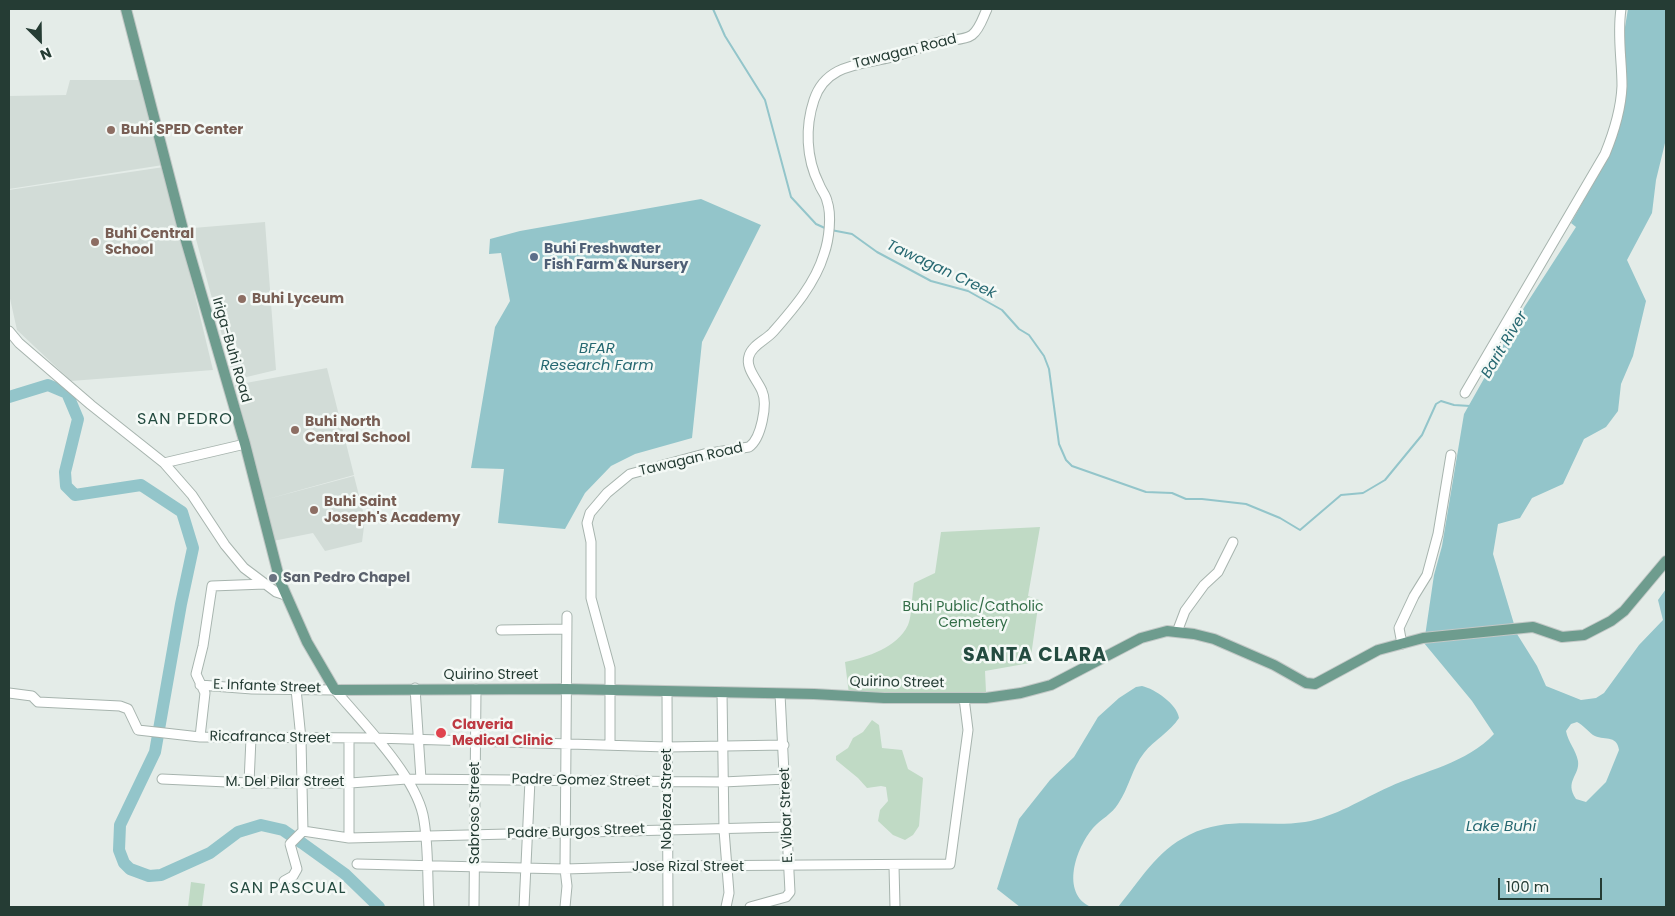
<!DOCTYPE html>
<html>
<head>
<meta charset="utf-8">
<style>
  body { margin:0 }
  #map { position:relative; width:1675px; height:916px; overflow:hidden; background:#e4ece8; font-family:Poppins,sans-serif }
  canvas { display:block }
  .frame { position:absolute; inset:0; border:10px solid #253c34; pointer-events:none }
  .north { position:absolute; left:15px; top:15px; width:50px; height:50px; -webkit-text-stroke:4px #f4f9f6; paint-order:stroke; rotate:157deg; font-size:14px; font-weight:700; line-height:20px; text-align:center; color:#253c34 }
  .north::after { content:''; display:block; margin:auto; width:18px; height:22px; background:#253c34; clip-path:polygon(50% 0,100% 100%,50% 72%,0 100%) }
  .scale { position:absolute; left:1498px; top:878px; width:104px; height:22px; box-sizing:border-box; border:2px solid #253c34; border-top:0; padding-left:6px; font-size:15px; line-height:18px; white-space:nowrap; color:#253c34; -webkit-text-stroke:4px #f4f9f6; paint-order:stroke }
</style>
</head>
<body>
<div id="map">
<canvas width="1675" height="916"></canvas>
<div class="frame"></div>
<div class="north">N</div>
<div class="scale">100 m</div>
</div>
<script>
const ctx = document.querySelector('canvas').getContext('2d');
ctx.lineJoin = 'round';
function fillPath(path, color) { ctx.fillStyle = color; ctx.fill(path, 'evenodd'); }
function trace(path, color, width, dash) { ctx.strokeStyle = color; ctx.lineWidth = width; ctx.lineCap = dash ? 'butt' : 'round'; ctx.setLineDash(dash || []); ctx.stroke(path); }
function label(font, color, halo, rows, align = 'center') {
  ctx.font = font + ' Poppins,sans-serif'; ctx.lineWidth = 5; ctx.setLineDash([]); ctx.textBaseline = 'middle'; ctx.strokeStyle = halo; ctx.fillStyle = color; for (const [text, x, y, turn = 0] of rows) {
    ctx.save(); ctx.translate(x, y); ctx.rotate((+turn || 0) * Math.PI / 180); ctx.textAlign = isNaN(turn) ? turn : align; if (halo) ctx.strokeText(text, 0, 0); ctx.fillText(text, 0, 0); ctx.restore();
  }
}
fillPath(new Path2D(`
  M70,80H139L163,165L9,189V96L66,95Z
  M164,167L213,370L71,381L17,330L9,294V190Z
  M265,222L276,370L234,380L193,228Z
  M327,368L354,475L264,500L235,385Z
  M354,476L365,519L362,542L325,551L313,533L273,541L264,500Z`), '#d2dcd7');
fillPath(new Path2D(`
  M1040,527L1028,596L1039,600L1030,663L985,671L986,692L912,696L849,694L845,662C867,657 897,648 908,625C912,617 912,593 914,583L935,573L941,532Z
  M872,720L879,725L882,748L902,750L908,769L923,778L919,826L913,835L905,840L893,835L878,821L880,810L888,801L886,787L881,786L867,788L858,778L836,760V756L848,748L853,738L863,732Z
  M191,882L205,884L202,907H188Z`), '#c0dac5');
fillPath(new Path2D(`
  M1628,9H1666V139L1656,180L1652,213L1627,260L1646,301L1633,356L1621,384L1618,411L1606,427L1584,439L1563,484L1532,498L1520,518L1498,524L1493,554L1517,634L1537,666L1546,686L1581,700L1596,698L1604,693L1639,645L1663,620L1658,600L1666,589V907H1118C1140,881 1156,851 1189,835C1229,815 1264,828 1305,822C1335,817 1362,799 1389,787C1424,771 1467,763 1494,734L1472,701L1424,643L1434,575L1442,546L1464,414L1525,306L1576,227L1571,223L1608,156L1624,83V33ZM1577,722C1583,725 1588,731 1593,735C1603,741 1617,734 1619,750L1606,782L1586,802L1576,799C1564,781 1580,776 1578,761C1576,750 1568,742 1566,731L1571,724Z
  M701,199L761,225L702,342L692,438L635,454L611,466L585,493L565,529L498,523L504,469L471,468L495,327L510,301L501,253L489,254L490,239L520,231Z
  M1142,686C1155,689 1177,704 1179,718C1170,732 1154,740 1144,753C1132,768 1129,788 1118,804C1112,814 1101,819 1093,828C1076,848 1060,893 1091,907H1020L997,889L1019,819L1050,780L1074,757L1098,717L1119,698L1136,687Z`), '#93c5ca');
trace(new Path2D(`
  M713,9L725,36L765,100L791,197L816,224L827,229
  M831,230L852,234L877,252L931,281L968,291L1002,310L1019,329L1029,335L1044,356L1049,369L1059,444L1066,460L1072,466L1146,492L1172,493L1186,499H1202L1246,504L1280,518L1300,530L1341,495L1363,493L1385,480L1422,435L1436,404L1441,401L1454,405L1470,406`), '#93c5ca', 2);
trace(new Path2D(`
  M9,397L48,385L67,393L78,419L65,472L66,486L75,495L141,485L182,512L193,548L181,604L155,752L120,825L119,850L124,863L130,869L149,876L161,875L210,853L238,832L261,825L283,830L302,843L345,874L379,907`), '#93c5ca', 12);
const minor = new Path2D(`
  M9,331L19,343L91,405L164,463L192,495L225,545L244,568L276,592L285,595
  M1465,393L1605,154C1614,132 1621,110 1622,86C1622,60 1617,35 1621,9
  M164,463L245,444
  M501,630L567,629
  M1177,632L1185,611L1204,585L1218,572L1233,542
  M1402,644L1399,628L1414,596L1427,575L1438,534L1451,455
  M200,685L252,689L335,690C362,722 414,774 423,815C429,844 427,877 429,907
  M415,688L421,779
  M296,689L301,739L303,831
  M667,691L668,907
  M722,692L724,830L729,893L726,907
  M9,693L32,696L38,702L120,706L128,709L138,730L200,737L375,738L667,747L784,745
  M200,737L205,693L196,674L203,646L212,586L265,584
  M349,739V838
  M610,745V668L591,598V542L587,523L590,513L607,493L630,474L704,454L749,447C761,439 768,404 762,391C758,381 745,368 749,356C752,345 766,340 773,332C793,309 815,284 824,254C829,240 832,215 827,201C826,195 821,190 819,184C806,158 805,127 814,100C826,63 862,65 892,57C908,53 923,46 939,42C949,39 964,41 972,35C980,29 983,17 987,9
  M162,779L249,783H350L407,779L723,782L786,779
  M249,783L251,738
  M303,831L349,838L786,827
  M357,864L565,869L668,866L950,864L968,730L964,698
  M894,866L895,907
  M284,881L293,876L297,869L290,844L303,831
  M474,907L476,689
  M524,907L530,780
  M565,907L567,886L565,869L567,616
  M750,907L786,897L790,892L780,694`);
const major = new Path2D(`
  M126,9L186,241L245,444L280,581L307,642L335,690L566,689L814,694L884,698H986L1021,693L1051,685L1141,638L1167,631L1194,634L1214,639L1274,665L1306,683L1315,684L1378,650L1423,638L1533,627L1562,637L1584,635L1611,621L1624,611L1666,561`);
trace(minor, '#a7b4ae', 11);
trace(major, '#c2c8c6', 12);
trace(minor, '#fff', 9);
trace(major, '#6e9c8e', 10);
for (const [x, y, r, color] of [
  [111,130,5,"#8d6e63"],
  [95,242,5,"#8d6e63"],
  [534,257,5,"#5c6f8a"],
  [242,299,5,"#8d6e63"],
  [295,430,5,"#8d6e63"],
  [314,510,5,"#8d6e63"],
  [273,578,5,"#6b7280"],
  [441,733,6,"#e0444e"]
]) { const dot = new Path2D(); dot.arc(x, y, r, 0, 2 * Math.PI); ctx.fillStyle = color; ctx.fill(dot); trace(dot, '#f4f9f6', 2); }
label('14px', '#253c34', '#f4f9f6', [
  ["Tawagan Road",905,52,-14],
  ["Iriga-Buhi Road",231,350,74],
  ["Tawagan Road",691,460,-13],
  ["Quirino Street",491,675],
  ["Quirino Street",897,683,1],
  ["E. Infante Street",267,687,2],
  ["Ricafranca Street",270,738,1],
  ["Padre Gomez Street",581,781,1],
  ["M. Del Pilar Street",285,782],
  ["Nobleza Street",667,799,-90],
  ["Sabroso Street",475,813,-90],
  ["E. Vibar Street",787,815,-92],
  ["Padre Burgos Street",576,832,-2],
  ["Jose Rizal Street",688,867]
]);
label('bold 14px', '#785e54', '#f4f9f6', [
  ["Buhi SPED Center",121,130],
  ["Buhi Central",105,234],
  ["School",105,250],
  ["Buhi Lyceum",252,299],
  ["Buhi North",305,422],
  ["Central School",305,438],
  ["Buhi Saint",324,502],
  ["Joseph's Academy",324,518]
], 'left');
label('bold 14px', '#4e5e75', '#f4f9f6', [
  ["Buhi Freshwater",544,249],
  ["Fish Farm & Nursery",544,265]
], 'left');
label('bold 14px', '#5b616d', '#f4f9f6', [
  ["San Pedro Chapel",283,578]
], 'left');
label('14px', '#346e48', '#f4f9f6', [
  ["Buhi Public/Catholic",973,607],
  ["Cemetery",973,623]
]);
label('bold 14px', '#be3a42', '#f4f9f6', [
  ["Claveria",452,725],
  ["Medical Clinic",452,741]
], 'left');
label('italic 15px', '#266871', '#f4f9f6', [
  ["Tawagan Creek",941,270,25],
  ["Barit River",1505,345,-59],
  ["BFAR",597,349],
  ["Research Farm",597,366],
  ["Lake Buhi",1501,827]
]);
ctx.letterSpacing = '1px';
label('16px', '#244b40', '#f4f9f6', [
  ["SAN PEDRO",185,420],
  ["SAN PASCUAL",288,889]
]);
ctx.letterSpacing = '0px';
ctx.letterSpacing = '1px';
label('bold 19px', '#244b40', '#f4f9f6', [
  ["SANTA CLARA",1035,656]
]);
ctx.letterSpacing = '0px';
</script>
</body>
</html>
